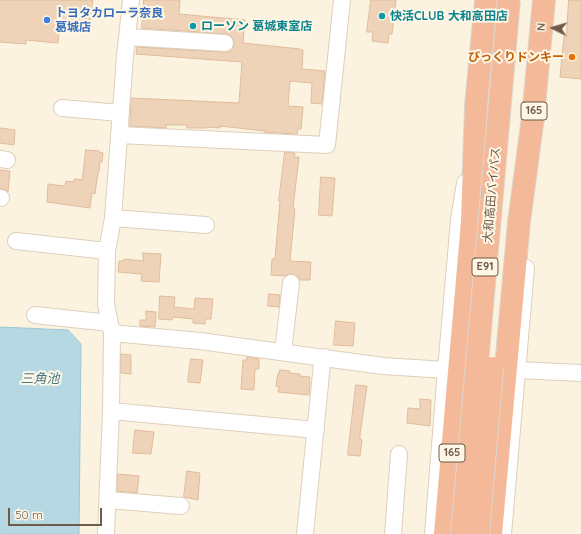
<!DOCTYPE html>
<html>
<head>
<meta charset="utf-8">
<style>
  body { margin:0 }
  #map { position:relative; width:581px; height:534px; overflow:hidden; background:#fbf3e0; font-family:Quicksand,sans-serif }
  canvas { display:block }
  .north { position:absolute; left:533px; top:8px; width:40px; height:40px; -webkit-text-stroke:3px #fef7e5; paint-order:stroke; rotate:275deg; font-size:11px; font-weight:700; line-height:16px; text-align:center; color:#705a49 }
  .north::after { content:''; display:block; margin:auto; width:14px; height:18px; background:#705a49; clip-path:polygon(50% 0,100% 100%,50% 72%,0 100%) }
  .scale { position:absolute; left:8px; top:508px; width:94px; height:18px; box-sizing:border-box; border:2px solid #705a49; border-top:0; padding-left:5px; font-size:12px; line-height:14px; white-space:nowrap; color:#705a49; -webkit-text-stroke:3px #fef7e5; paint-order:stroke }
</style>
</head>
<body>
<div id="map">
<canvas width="581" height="534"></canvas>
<div class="north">N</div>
<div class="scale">50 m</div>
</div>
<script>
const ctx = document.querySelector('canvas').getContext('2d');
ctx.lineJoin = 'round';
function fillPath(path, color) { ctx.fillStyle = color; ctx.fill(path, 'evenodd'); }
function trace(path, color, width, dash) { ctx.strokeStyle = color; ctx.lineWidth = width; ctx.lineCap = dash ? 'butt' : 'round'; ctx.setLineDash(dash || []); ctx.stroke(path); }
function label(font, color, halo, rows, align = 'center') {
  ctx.font = font + ' Quicksand,"Noto Sans JP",sans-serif'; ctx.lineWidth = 4; ctx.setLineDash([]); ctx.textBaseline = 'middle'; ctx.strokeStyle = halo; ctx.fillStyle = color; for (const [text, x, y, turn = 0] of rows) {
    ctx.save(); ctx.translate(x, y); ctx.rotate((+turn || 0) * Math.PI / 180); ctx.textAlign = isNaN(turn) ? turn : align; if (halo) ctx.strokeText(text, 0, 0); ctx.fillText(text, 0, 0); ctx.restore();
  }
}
const water = new Path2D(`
  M0,327L68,330L81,344L79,534H0Z`);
fillPath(water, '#b6d8e3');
trace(water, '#9dc6d4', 1);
const building = new Path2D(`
  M0,0H93L89,27L60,23L58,43L26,40V44L0,42Z
  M144,0H180L179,14L245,20L243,43L300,49V50H303L302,69L325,71L322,104L311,103L312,83L290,81L288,106L303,107L301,129H298L297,134L264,132L265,131L220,126V128L207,127V128H187V125H166V128L130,126L131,98L239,103L242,62L136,54L137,47L225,52H229L233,49L234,44L233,38L230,35L226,34L142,28Z
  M371,0H396L392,34H389L388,43L372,41L373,32H367Z
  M569,0H581V79L560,77L564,36H566Z
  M0,128L15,130L14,145L0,143Z
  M86,150L99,151V152L103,153L102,162H100L99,172H98L95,194L92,193L90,208L47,202L48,184L63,186L65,185L66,181L74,182V179L82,180Z
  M285,152L295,153L294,157H299L293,208L295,209L290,261L311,262L310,280H300V278L292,274H288L285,276L271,275L272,259H275L280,201H279Z
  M0,170L10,171L8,192L5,190L0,188Z
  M321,177L335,178L332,216L319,215Z
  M143,253L161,254L159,282L141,281L142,274L118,272L119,261H124V259L143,261Z
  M269,294L280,295L279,307L268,306Z
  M160,296L175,297L174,307L194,309L195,298L213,299L211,319H205V324L193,323V319L173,317L172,320L159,319Z
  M146,311L156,312L155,327L140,326V320H146Z
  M336,321L355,323L353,346L334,345Z
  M121,354L131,355V374L121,373Z
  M247,357L259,359V369H255L254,390L241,389L243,360H247Z
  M191,359L203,360L200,383L188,382Z
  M280,370L290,371L289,373L300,374V376L310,377L309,395L278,392L279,387L276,386L278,373H279Z
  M356,385L367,386L360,435V439L362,440L360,456L348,455Z
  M420,399L431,400L430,426L407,423L408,408L420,409Z
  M135,430L154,432L151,454L133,453Z
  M187,471L200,473L198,500L184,497Z
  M118,474L139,476L137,493L117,491Z`);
fillPath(building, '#efd3b9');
trace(building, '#e0bb9a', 1);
const minor = new Path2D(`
  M127,37L225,43
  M62,108L120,113
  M119,135L327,145L342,0
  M0,159L7,160
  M0,198H1
  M113,218L206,225
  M16,241L107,251
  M35,315L110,323
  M112,333L200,341L383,366L446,370
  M283,352L291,283
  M518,370L581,373
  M111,411L316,430
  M108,500L181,506
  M106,534L111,411L112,333L106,304L107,251L113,218L125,56L131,0
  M305,534L322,364L325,357
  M393,534L399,454
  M433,534L446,370L459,220L465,183
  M503,534L526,268`);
const highway = new Path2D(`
  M445,534L472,222L476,106L486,0
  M491,534L519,222L533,117L544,0`);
trace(minor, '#decfbc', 18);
trace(highway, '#ddd7d3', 24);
trace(minor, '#fff', 16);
trace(highway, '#f3b999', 22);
const highwayBridge = new Path2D(`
  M462,534L509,0
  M478,534L492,368`);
trace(highwayBridge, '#ddd7d3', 24, []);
trace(highwayBridge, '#f3b999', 22);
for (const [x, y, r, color] of [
  [382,16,4,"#0f9aa8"],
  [47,20,4,"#3f7fe0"],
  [193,26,4,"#0f9aa8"],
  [572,57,4,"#e8710a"]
]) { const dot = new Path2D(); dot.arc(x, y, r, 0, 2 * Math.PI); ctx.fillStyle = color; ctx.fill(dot); trace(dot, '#fef7e5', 1.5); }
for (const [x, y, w] of [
  [534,111,26],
  [485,267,26],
  [452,453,26]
]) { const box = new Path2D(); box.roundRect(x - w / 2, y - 9, w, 18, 3); ctx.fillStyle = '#fef7e5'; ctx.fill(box); trace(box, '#705a49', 1); }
label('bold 11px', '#705a49', null, [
  ["165",534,111],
  ["E91",485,267],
  ["165",452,453]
]);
label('bold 12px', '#366cbe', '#fef7e5', [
  ["トヨタカローラ奈良",55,13],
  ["葛城店",55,27]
], 'left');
label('bold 12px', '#0d838f', '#fef7e5', [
  ["快活CLUB 大和高田店",390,16],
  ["ローソン 葛城東室店",201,26]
], 'left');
label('bold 12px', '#c56008', '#fef7e5', [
  ["びっくりドンキー",564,57]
], 'right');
label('12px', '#705a49', '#fef7e5', [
  ["大和高田バイパス",492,195,-85]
]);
label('italic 13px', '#477889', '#fef7e5', [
  ["三角池",40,379]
]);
</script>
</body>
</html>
